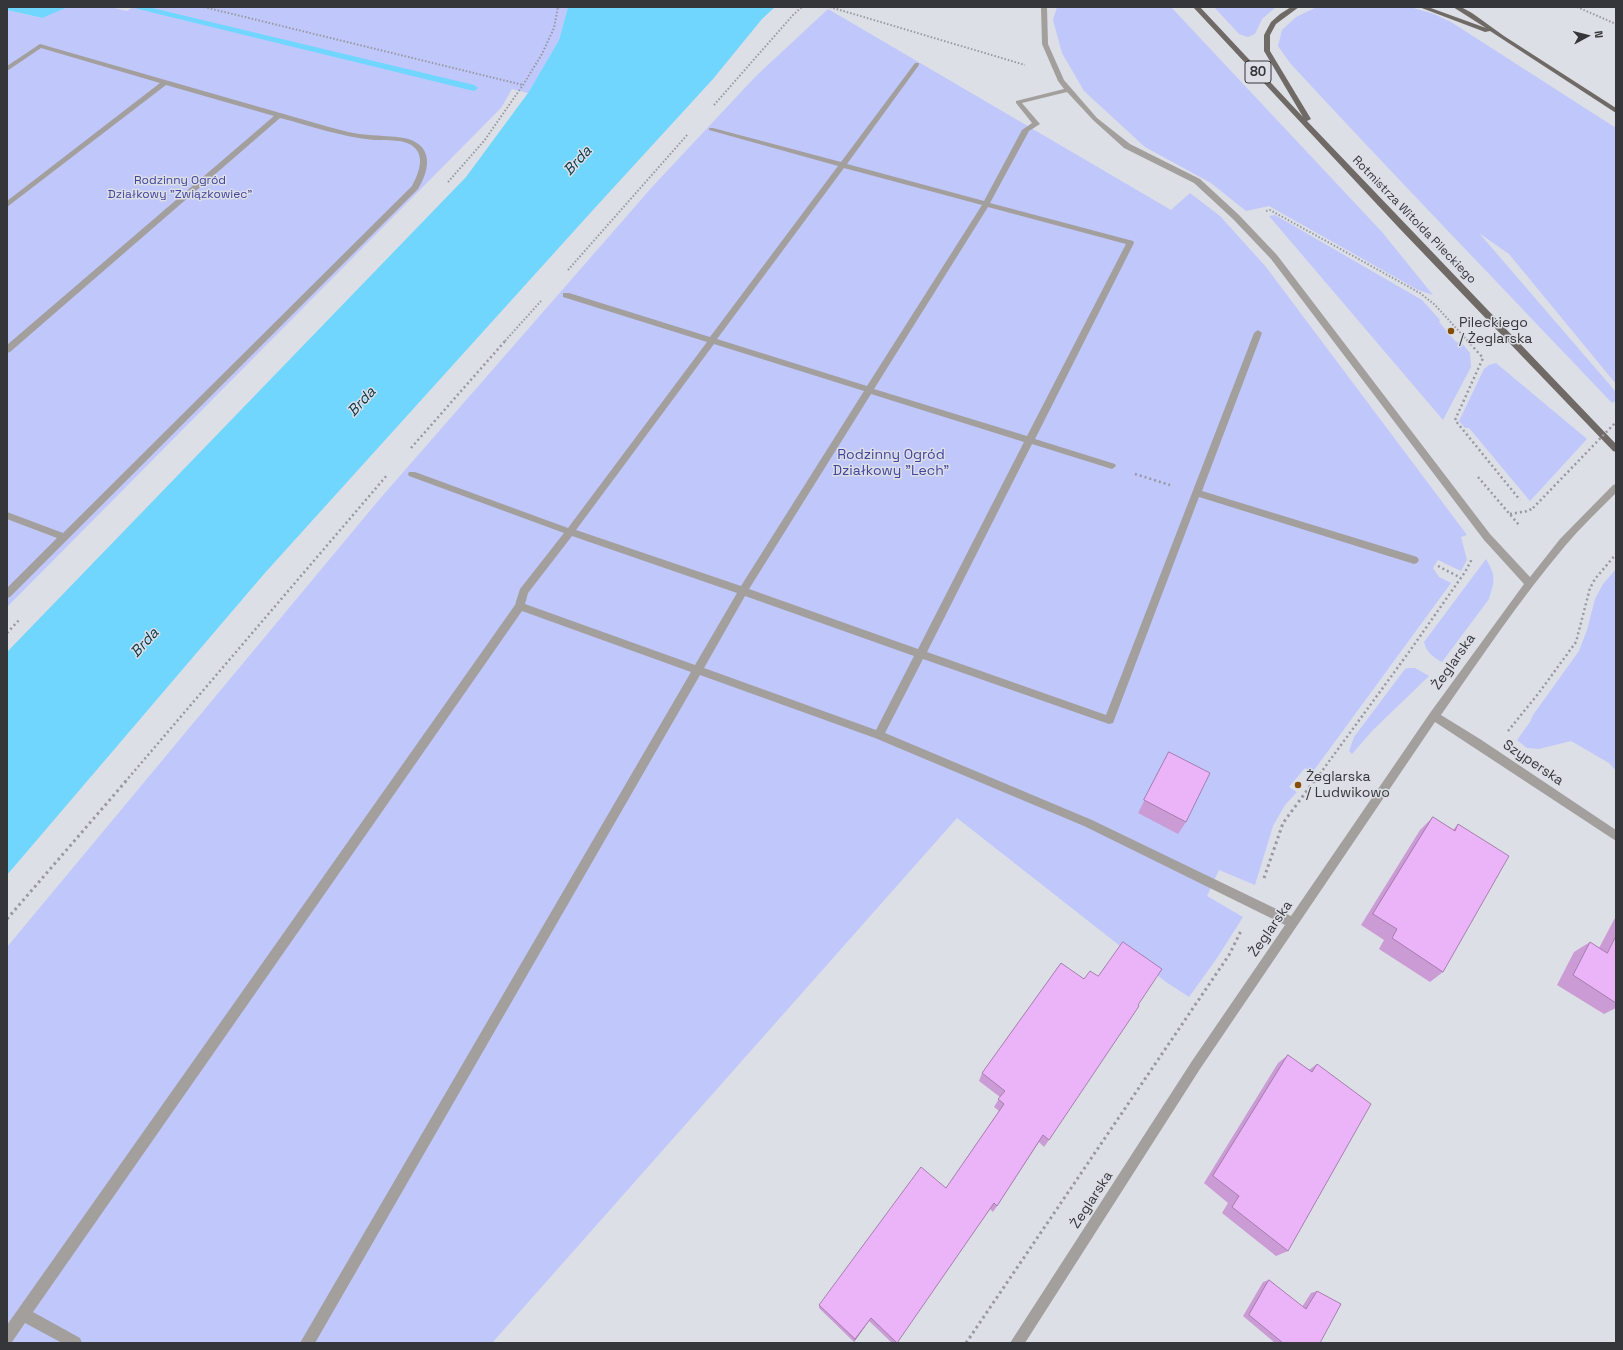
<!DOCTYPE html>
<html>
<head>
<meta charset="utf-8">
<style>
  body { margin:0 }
  #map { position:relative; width:1623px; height:1350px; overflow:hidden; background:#dddfe7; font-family:"Space Grotesk",sans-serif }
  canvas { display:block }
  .frame { position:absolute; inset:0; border:8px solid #353639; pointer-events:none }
  .north { position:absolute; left:1567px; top:16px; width:40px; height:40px; -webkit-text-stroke:3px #dddfe7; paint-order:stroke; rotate:83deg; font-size:11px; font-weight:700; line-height:16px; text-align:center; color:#353639 }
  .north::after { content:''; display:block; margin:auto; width:14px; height:18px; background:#353639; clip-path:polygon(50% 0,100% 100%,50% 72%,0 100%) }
</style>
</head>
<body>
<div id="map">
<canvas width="1623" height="1350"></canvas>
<div class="frame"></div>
<div class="north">N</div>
</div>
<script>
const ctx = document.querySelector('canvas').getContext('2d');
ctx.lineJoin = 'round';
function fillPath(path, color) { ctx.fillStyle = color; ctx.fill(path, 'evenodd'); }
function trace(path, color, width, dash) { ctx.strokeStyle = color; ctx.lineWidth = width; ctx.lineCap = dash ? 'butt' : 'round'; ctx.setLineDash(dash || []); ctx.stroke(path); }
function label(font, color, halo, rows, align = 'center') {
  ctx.font = font + ' "Space Grotesk",sans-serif'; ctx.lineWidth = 3; ctx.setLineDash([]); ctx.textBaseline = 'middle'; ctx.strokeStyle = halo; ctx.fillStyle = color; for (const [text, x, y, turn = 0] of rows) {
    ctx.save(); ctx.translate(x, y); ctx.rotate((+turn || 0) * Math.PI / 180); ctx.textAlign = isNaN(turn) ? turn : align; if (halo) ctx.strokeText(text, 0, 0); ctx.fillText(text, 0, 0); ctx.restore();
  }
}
fillPath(new Path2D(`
  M68,7H110L127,11L133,7H568L559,40L528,93L512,89L501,108L7,607V10L41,18Z
  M1057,7H1171L1382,232L1433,295L1418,290L1269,206L1246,211L1211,183L1145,147L1084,91L1062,53L1053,20Z
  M1214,7H1276L1262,19L1255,34L1248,37L1239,34Z
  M1317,7H1410L1434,14L1451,22L1616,128V384L1509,254L1479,233L1616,392V401L1612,403C1505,290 1396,178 1290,63L1278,46L1282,30L1296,17Z
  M828,9L1171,210L1190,193L1220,216L1266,267L1467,535L1461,537L1467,560L1461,571L1438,560L1433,568L1439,577L1451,583L1312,773L1305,768L1289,787L1297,792L1285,805L1273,826L1255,885L1219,870L1207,896L1243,917L1217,958L1189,997L1166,982L957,818L492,1343H7V947L378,501L653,186L756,76Z
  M1275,215L1422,300L1440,320L1439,322L1456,342H1461L1470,353L1471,367L1443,420L1269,216Z
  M1496,363L1587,439L1530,501L1469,428H1465L1459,421L1484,369L1489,365Z
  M1486,559C1496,576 1495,580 1489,599L1442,662C1434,658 1426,652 1424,642Z
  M1616,569V771L1609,763L1571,741L1539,749L1527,748L1517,740L1530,722L1533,715L1579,651L1587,630L1595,599L1603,584Z
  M1408,668H1415L1429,676L1373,730L1352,754L1349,751L1354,737L1405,669Z`), '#bfc7fb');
fillPath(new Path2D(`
  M7,7H68L42,18L7,10Z
  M568,7H775L762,19L713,79L593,210L264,574L7,875V652L466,177L528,93L559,40Z`), '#71d6fd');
fillPath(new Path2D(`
  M134,7H148L474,85L478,88L474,91L138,9Z`), '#71d6fd');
trace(new Path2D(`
  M204,7L523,85
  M830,7L1025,65
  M1577,7L1616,24
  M714,105L793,15L802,7
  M448,182L484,141L523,85L542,54L554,28L558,7
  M1266,211L1270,210L1420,293L1435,305L1468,341
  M568,270L688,134
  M505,341L541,301`), '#97999f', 2, [1.5, 2]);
trace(new Path2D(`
  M1467,340L1483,358L1455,420L1520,500
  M411,448L506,340
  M1135,474L1170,485
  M1478,477L1519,525
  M1510,514L1528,511L1533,508
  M1438,566L1461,578
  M7,633L20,619
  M1508,731L1538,694L1576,642L1590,588L1595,579L1616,554
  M125,782L388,474
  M1314,782L1409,652L1465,572L1472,559`), '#97999f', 2.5, [2, 3]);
trace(new Path2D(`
  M1264,878L1283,823L1314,781
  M7,919L126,781
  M966,1343L1229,955L1242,929`), '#97999f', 3, [2.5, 3.5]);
fillPath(new Path2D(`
  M1041,7H1047L1048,44L1064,80L1097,118L1130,144L1200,179L1239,215L1277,255L1490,534L1530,577L1560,539L1613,485L1616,484V493C1599,510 1581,527 1565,546C1520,599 1481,658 1441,715L1480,739L1616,830V841L1435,722L1200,1069L1025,1343H1010L1192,1061L1285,925L1084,826L875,738L700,675L315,1343H300L691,672L522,611L33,1312L80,1338L82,1343H62L25,1323L12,1342L7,1343V1325L515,605L520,589L564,533L409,476L408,474L409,472H415L568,528L707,342L563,297V293H569L710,337L838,166L709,130V128H713L841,162L915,63H919V65L847,164L984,201L1022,130L1032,123L1016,103V101L1064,89L1058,81L1042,44ZM1067,92L1093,120L1124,148L1194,183L1233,219L1271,259L1484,540L1524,584L1430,713L1291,916L1092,820L885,733L923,659L1109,724L1113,723L1199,497L1414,564L1417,563L1419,560L1417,557L1414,556L1202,491L1262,333L1258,330L1254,333L1106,715L927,652L1032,444L1112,469L1116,466L1115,464L1035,439L1134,243L1133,241L990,203L1029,131L1040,124L1022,103ZM844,168L982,205L867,386L717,339ZM988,207L1126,244L1027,436L874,389ZM714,344L864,391L741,586L576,530ZM871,394L1024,442L918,649L749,589ZM572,536L737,593L695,665L525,604L528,593ZM745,596L914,656L876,730L704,668Z
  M40,44L329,127C343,131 356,134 369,135C381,136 392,136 404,138C433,144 431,168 418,189L10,597L7,598V588L57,538L7,519V512L63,533L412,186C418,175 425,158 415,148C405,138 387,141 374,140C342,137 311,126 280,118L10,352L7,353V345L274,116L166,85L7,207V201L160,83L41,48L7,71V66Z`), '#a39f9d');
fillPath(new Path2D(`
  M1193,7H1200L1303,117L1264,51V35L1271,22L1280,14L1291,7H1299L1276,24L1270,35V51L1311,119L1307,121L1616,444V452L1613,451L1400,229Z
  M1419,7H1428L1486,28L1453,7H1461L1472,13L1504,36L1616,108V113L1490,31L1485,32Z`), '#706a66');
trace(new Path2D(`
  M1533,508L1616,422`), '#97999f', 2.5, [2, 3]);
fillPath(new Path2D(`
  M1169,752L1186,822L1178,834L1138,813Z
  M1433,817L1453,830L1458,824L1443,972L1430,982L1379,949L1384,940L1361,925L1420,830Z
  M1616,916V1008L1604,1014L1557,985L1574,952L1590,942L1599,948Z
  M1061,963L1049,1140L1044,1147L1039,1142L997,1206L993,1212L990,1209L896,1343H892L869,1321L854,1342L819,1308V1305L946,1188L999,1111L994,1107L1000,1097L979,1081L982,1073Z
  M1288,1055L1309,1070L1317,1064L1288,1251L1276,1256L1222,1213L1228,1203L1204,1183L1278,1063Z
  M1269,1280L1302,1307L1311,1293L1317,1291L1320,1343H1275L1243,1316L1263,1282Z`), '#cb9bd5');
fillPath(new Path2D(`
  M871,1318L869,1321L854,1342L855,1339Z`), '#a57eae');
const building = new Path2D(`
  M1169,752L1210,773L1186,822L1144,800Z
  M1433,817L1455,831L1458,824L1509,856L1443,972L1392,938L1397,929L1373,914Z
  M1616,936V1003L1573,975L1590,942L1607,953Z
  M1123,942L1162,969L1138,1005L1139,1006L1049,1140L1043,1135L997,1206L994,1203L897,1343L871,1318L855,1339L819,1305L921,1167L946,1188L1004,1104L998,1099L1005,1091L982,1073L1061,963L1084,979L1090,971L1098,976Z
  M1288,1055L1312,1072L1317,1064L1371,1104L1288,1251L1232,1207L1239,1196L1213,1176Z
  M1269,1280L1306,1309L1317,1291L1341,1304L1320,1343H1283L1249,1315Z`);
fillPath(building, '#ecb4f8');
trace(building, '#a57eae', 1);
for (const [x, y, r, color] of [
  [1451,331,4,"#874c04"],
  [1298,785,4,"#874c04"]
]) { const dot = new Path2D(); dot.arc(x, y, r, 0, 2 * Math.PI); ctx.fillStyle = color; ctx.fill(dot); trace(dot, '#dddfe7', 1.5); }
label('12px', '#42449b', '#dddfe7', [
  ["Rodzinny Ogród",180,181],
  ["Działkowy \"Związkowiec\"",180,195]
]);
label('12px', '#353639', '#dddfe7', [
  ["Rotmistrza Witolda Pileckiego",1414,220,46]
]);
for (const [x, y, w] of [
  [1258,72,26]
]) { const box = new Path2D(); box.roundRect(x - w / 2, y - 11, w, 22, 3); ctx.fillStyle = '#dddfe7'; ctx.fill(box); trace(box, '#353639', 1); }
label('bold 13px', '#353639', null, [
  ["80",1258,72]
]);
label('14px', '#353639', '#dddfe7', [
  ["Pileckiego",1459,323],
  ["/ Żeglarska",1459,339],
  ["Żeglarska",1306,777],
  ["/ Ludwikowo",1306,793]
], 'left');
label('14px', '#42449b', '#dddfe7', [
  ["Rodzinny Ogród",891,455],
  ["Działkowy \"Lech\"",891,471]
]);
label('14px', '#353639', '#dddfe7', [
  ["Żeglarska",1454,662,-55],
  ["Szyperska",1533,763,34],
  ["Żeglarska",1271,929,-55],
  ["Żeglarska",1092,1200,-57]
]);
label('italic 15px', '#083848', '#dddfe7', [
  ["Brda",578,161,-48],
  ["Brda",362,402,-48],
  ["Brda",145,643,-48]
]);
</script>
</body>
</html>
